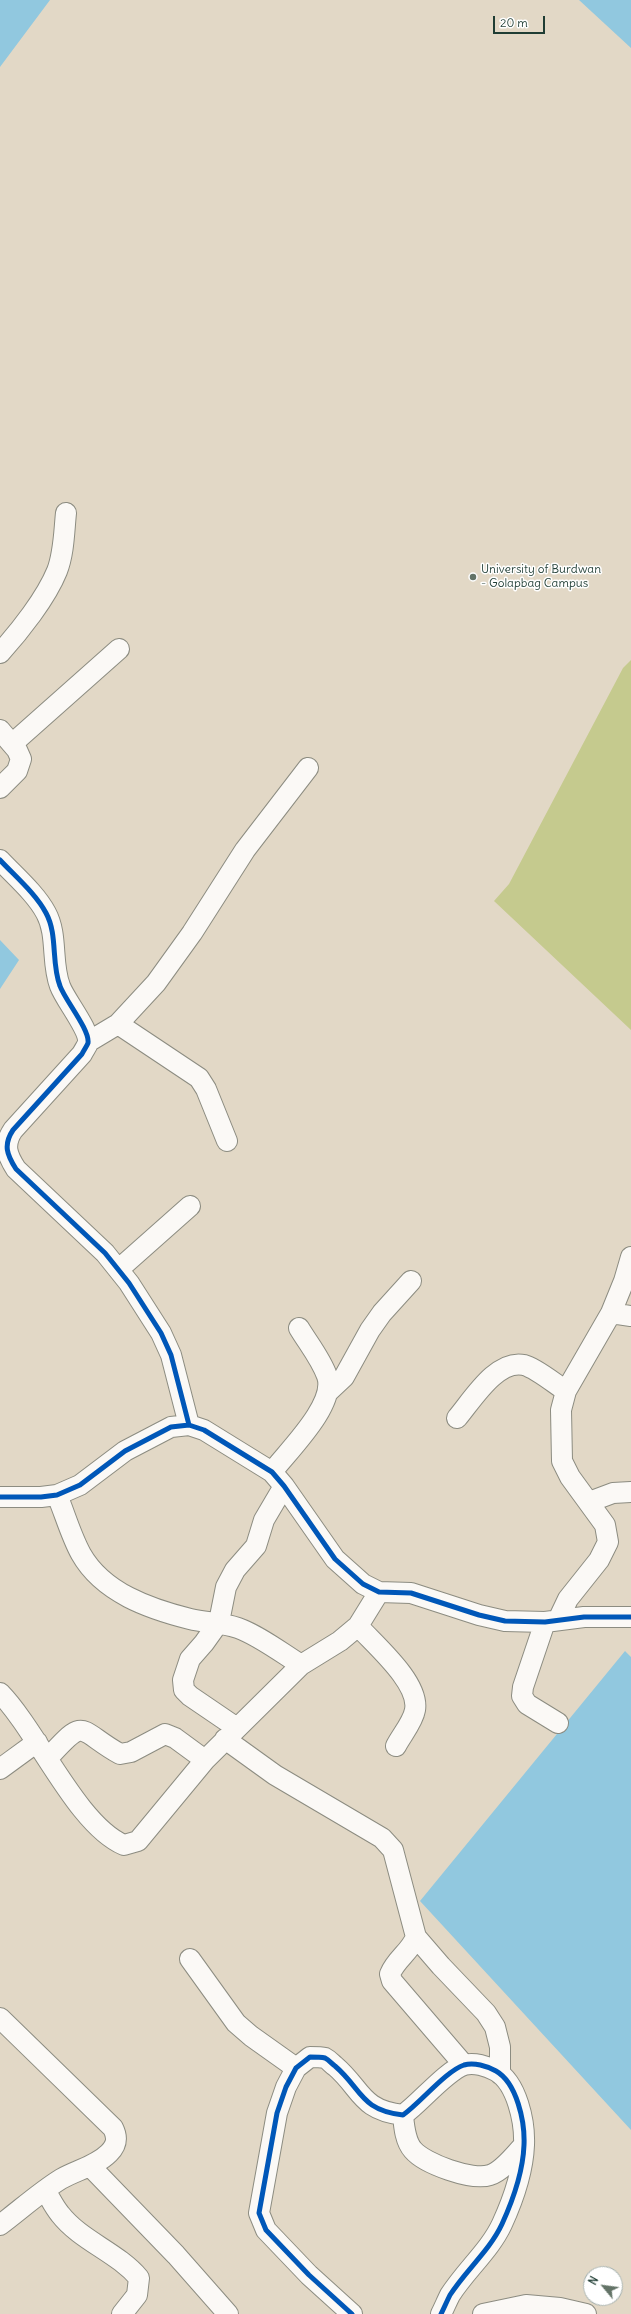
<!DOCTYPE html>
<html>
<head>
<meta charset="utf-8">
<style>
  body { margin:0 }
  #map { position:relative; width:631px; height:2314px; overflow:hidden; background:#e2d8c6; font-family:Delius,sans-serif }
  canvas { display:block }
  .north { position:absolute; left:583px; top:2266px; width:40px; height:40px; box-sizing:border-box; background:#fff; border:1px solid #a5b1ae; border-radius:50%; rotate:299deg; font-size:11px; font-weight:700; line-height:16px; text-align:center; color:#1f3d34 }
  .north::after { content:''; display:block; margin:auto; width:14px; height:18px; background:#637367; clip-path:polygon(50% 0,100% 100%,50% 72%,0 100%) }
  .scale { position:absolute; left:493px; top:16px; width:52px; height:18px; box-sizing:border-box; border:2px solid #1f3d34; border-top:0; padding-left:5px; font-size:12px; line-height:14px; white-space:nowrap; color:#1f3d34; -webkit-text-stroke:3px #fff; paint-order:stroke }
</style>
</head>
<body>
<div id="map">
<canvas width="631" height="2314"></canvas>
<div class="north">N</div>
<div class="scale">20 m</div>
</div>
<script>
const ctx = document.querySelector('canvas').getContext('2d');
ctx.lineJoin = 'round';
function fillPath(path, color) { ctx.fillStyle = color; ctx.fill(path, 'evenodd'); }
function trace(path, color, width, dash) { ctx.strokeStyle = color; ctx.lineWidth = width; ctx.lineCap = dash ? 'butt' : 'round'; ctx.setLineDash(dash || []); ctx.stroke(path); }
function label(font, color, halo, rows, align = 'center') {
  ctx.font = font + ' Delius,sans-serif'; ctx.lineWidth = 3; ctx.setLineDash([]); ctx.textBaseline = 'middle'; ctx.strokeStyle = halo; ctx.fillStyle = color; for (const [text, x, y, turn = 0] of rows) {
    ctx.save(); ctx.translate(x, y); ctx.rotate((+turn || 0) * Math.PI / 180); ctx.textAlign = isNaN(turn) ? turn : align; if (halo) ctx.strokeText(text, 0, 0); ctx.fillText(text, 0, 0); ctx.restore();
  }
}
fillPath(new Path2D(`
  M631,660V1030L494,901L509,884L623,668Z`), '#c5ca8e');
fillPath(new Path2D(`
  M0,0H50L0,67Z
  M579,0H631V48Z
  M0,940L19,960L0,989Z
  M625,1651L631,1657V2130L420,1901Z`), '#91c8df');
const minor = new Path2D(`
  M0,653C20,631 46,598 57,571C64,553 64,532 66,513
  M0,730L17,750L21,759L17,771L0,788
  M12,744L119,649
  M0,860C16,877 36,894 46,913C58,935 51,963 60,986C65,1000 90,1030 88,1043C87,1046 84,1050 82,1054L13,1130C3,1145 7,1155 16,1169L105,1253L129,1283L161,1333L171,1355L189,1425
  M118,1024L199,1078L206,1089L227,1141
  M88,1042L118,1024L156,983L192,933L245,850L308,768
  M119,1269L190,1206
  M611,1313L631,1316
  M328,1392L344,1377L370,1330L382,1313L411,1281
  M457,1418C473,1399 497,1359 524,1365C536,1368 555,1384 566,1391
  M272,1472C288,1451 337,1404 327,1376C321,1359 308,1343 299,1328
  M57,1495C65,1514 71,1536 81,1554C103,1593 150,1609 190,1619C207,1623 220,1622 238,1628C258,1635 282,1653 301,1665
  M0,1497H41L57,1495L80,1485L125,1451L171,1427L189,1425L204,1430L272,1472L284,1486L335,1559L363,1584L379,1592L411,1593L479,1615L505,1621L545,1622L584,1617H631
  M589,1502L613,1493L631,1492
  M558,1620L568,1599L599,1560L608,1542L605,1525L570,1477L562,1461L561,1410L566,1391L611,1313L624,1281L631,1257
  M545,1622L523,1687L522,1696L527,1704L558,1723
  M358,1626C375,1645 420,1683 415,1710C413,1722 401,1736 396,1746
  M0,1693C38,1732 77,1825 124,1845L138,1841L205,1760L301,1665L340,1641L358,1626L379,1592
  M237,1728L190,1696L184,1690L183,1680L190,1659L204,1643L219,1622L226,1587L235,1570L256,1546L264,1520L284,1486
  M225,1739L275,1775L382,1838L393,1850L416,1937C410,1952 396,1959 390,1974L392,1981L464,2065
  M48,1758C87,1715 77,1730 120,1754L131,1752L165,1734L175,1738L205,1760
  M0,1769L37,1742
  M416,1937L441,1966L486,2013L495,2027L500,2047V2074
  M190,1959L236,2023L251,2036L296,2068
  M0,2018L113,2128C118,2138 117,2145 109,2153C96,2166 77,2170 61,2179C40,2192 20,2210 0,2225
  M403,2115C404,2126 405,2141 413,2150C425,2164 472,2181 490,2175C503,2171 515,2154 524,2145
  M90,2166L176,2255L228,2314
  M45,2190C50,2198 54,2207 60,2214C81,2241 117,2252 139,2278L137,2295L122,2314
  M352,2314L309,2275L266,2230L259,2213L277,2113L286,2087L296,2068L310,2057C315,2057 321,2057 325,2058C329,2060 332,2064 335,2066C362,2089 360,2110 403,2115C420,2103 446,2071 464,2065C474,2062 487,2066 496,2071C517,2083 525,2122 524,2145C523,2171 513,2200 502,2224C490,2250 466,2270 450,2295C447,2301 444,2308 441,2314
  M483,2314L526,2305L560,2308L586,2314`);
trace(minor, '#8c8c81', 22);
trace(minor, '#fbf9f6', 20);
trace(new Path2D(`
  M0,860C16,877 36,894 46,913C58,935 51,963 60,986C65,1000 90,1030 88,1043C87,1046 84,1050 82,1054L13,1130C3,1145 7,1155 16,1169L105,1253L129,1283L161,1333L171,1355L189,1425
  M0,1497H41L57,1495L80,1485L125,1451L171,1427L189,1425L204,1430L272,1472L284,1486L335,1559L363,1584L379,1592L411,1593L479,1615L505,1621L545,1622L584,1617H631
  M352,2314L309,2275L266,2230L259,2213L277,2113L286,2087L296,2068L310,2057C315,2057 321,2057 325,2058C329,2060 332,2064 335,2066C362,2089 360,2110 403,2115C420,2103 446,2071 464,2065C474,2062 487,2066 496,2071C517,2083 525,2122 524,2145C523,2171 513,2200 502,2224C490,2250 466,2270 450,2295C447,2301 444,2308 441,2314`), '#0057b8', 5);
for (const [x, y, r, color] of [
  [473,577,4,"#637367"]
]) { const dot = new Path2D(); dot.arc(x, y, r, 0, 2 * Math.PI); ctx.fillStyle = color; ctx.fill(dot); trace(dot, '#fff', 1.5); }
label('12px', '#1f3d34', '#fff', [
  ["University of Burdwan",481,570],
  ["- Golapbag Campus",481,584]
], 'left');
</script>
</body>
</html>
